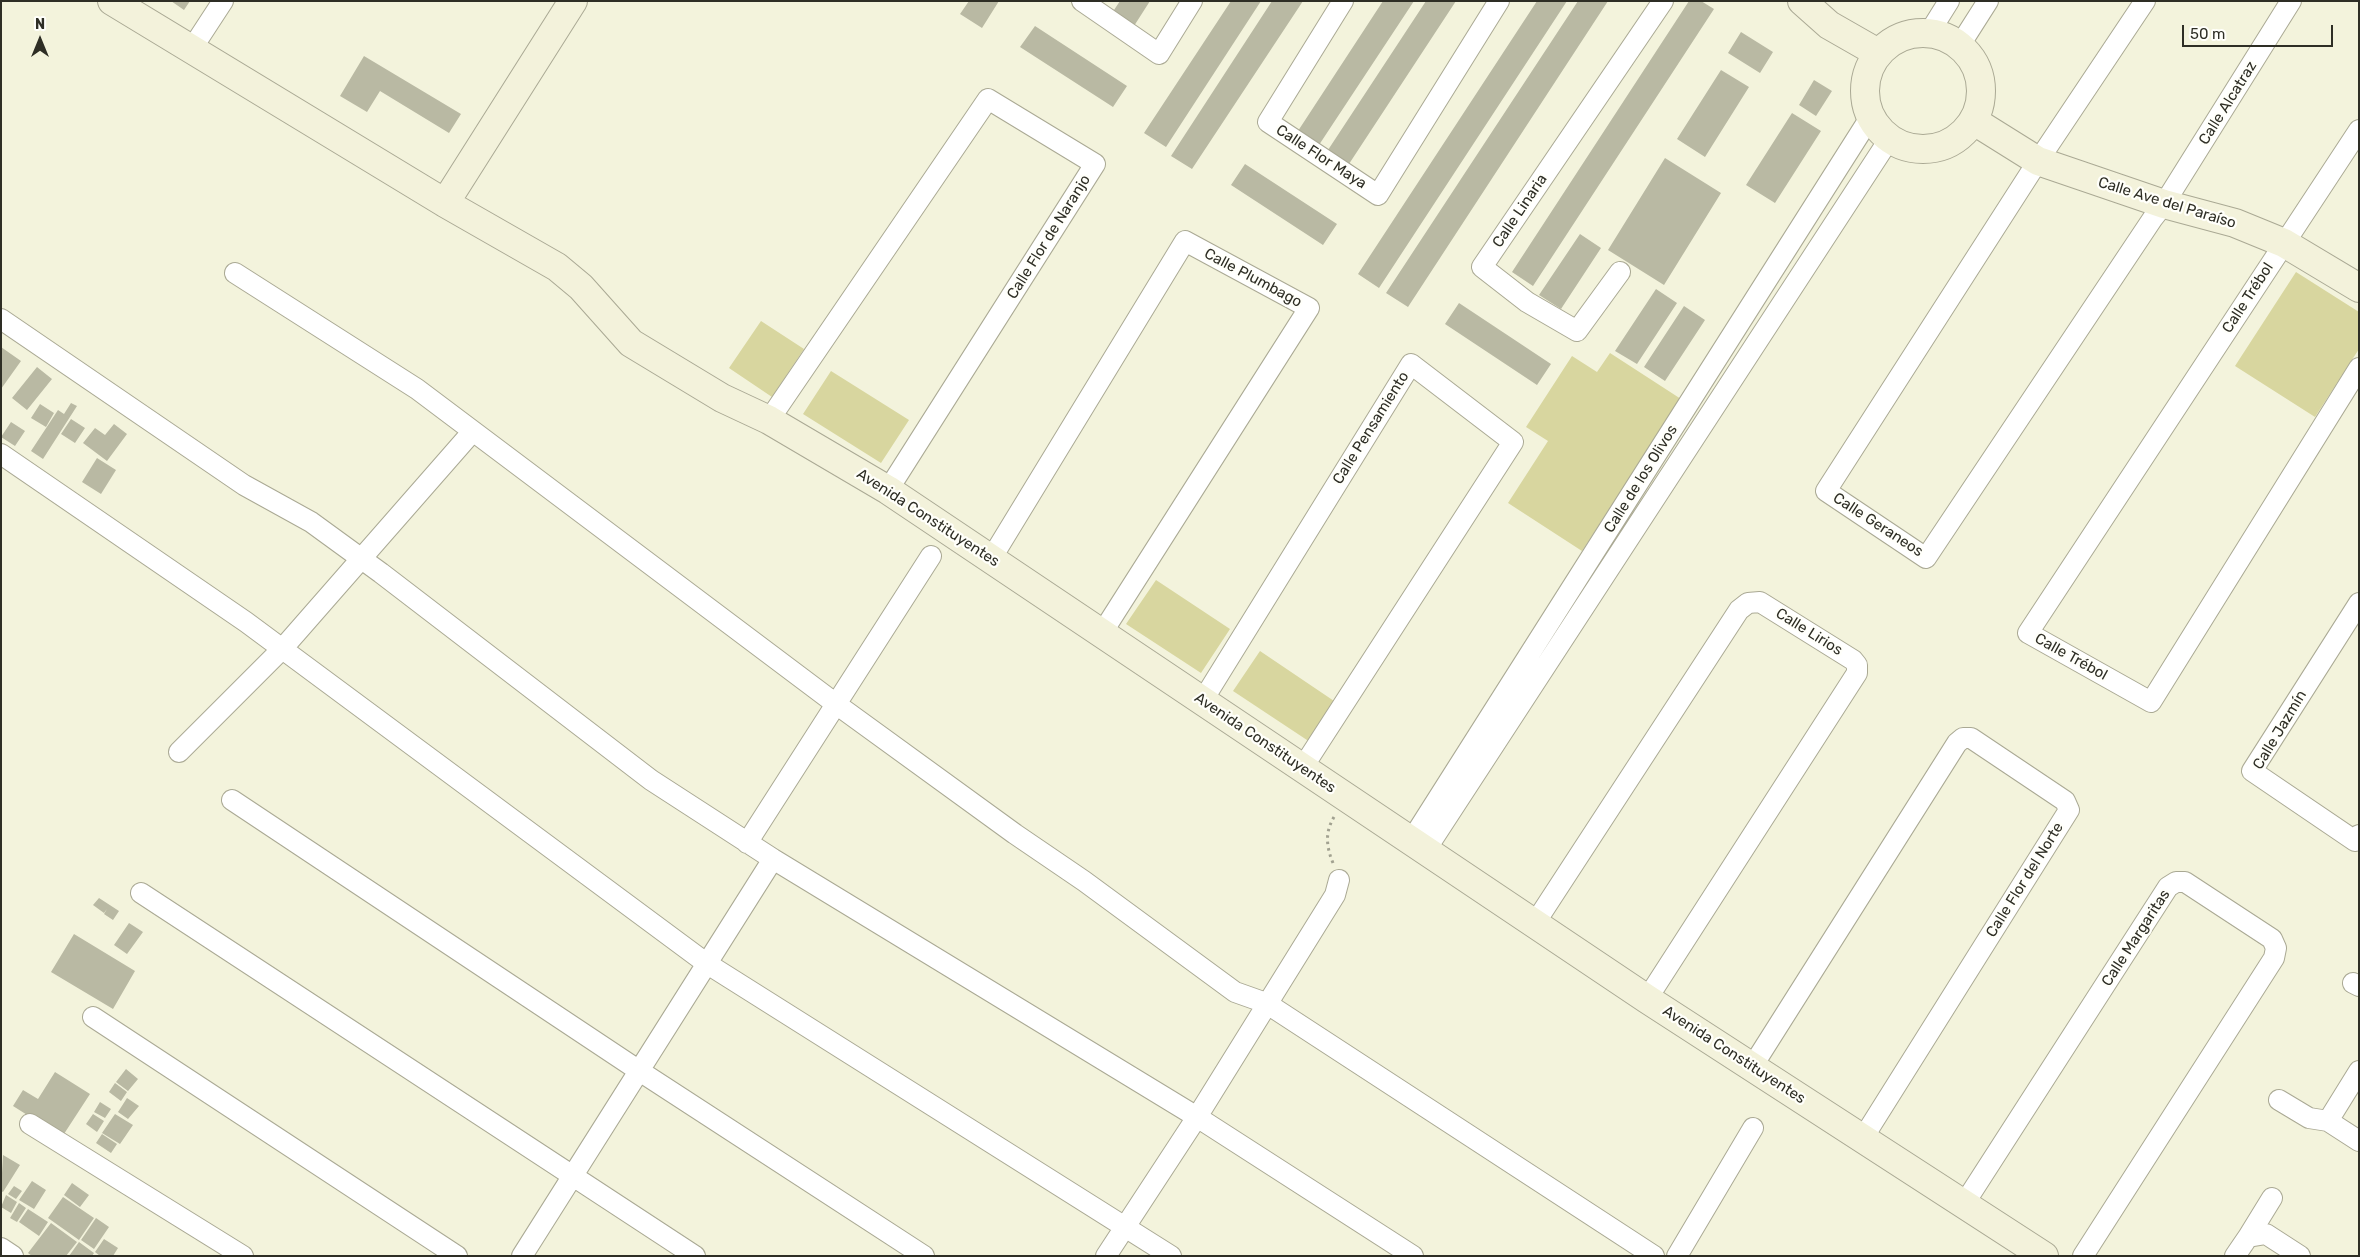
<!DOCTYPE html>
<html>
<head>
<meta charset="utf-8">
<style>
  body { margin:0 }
  #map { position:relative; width:2360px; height:1257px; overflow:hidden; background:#f3f3dc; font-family:Rubik,sans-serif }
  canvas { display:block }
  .frame { position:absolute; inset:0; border:2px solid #2e2e25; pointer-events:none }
  .north { position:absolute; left:15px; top:15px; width:50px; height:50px; -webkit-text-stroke:4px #fffffa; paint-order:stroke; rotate:0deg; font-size:14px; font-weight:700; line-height:20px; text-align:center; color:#2e2e25 }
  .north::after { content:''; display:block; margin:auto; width:18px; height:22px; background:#2e2e25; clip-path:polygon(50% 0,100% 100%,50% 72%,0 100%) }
  .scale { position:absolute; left:2182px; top:25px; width:151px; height:22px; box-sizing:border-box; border:2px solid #2e2e25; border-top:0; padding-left:6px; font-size:15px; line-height:18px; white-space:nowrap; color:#2e2e25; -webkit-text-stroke:4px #fffffa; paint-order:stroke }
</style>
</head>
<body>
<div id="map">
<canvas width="2360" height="1257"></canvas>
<div class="frame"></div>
<div class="north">N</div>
<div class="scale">50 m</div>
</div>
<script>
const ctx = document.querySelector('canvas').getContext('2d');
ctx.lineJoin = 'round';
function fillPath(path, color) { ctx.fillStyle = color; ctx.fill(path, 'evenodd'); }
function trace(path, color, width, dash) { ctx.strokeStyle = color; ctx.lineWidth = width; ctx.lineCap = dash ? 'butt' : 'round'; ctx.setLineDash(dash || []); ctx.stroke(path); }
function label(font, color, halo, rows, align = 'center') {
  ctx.font = font + ' Rubik,sans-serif'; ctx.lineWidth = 4.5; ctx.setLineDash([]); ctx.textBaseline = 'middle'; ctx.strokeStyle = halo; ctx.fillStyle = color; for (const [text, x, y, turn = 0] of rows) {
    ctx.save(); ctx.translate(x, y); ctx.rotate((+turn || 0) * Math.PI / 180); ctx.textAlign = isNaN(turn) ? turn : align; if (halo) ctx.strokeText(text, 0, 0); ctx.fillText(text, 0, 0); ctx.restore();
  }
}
fillPath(new Path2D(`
  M2296,272L2359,312V349L2315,417L2235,366Z
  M761,321L804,349L772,397L729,368Z
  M1610,353L1681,399L1582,551L1508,503L1548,441L1526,427L1572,356L1597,372Z
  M831,371L909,420L881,463L803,414Z
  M1156,580L1230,629L1201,673L1126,624Z
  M1260,651L1337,703L1310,742L1233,691Z`), '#d8d69f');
fillPath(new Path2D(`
  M171,1H190L184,10Z
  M969,1H999L982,28L960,14Z
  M1120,1H1150L1134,26L1112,13Z
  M1231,1H1261L1166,147L1144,133Z
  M1272,1H1303L1192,169L1171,156Z
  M1383,1H1414L1317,148L1296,134Z
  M1426,1H1456L1347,167L1326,153Z
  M1537,1H1567L1379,288L1358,274Z
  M1578,1H1608L1408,307L1386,293Z
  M1689,1H1701L1714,9L1533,286L1512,272Z
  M1035,26L1127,86L1113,107L1020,47Z
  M1741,32L1773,52L1760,73L1728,53Z
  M364,56L461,114L449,133L380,91L367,112L340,96Z
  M1721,70L1749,87L1705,157L1677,139Z
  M1814,80L1832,91L1816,116L1799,105Z
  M1792,113L1821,131L1775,203L1746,185Z
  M1665,158L1721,193L1664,285L1608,250Z
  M1245,164L1337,224L1323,245L1231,185Z
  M1580,234L1601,248L1561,309L1539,295Z
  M1656,289L1677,303L1637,364L1615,351Z
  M1459,303L1551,364L1537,385L1445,324Z
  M1684,306L1705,320L1665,381L1644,367Z
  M1,347L21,361L1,389Z
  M37,367L52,379L27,410L12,398Z
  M71,403L77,406L43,459L31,451L58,410L64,414Z
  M40,404L54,413L46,427L31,418Z
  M71,419L85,428L75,443L61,434Z
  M11,422L25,431L15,446L1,437Z
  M114,424L127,434L107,461L83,443L95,428L105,435Z
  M97,458L116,470L101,494L82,482Z
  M99,898L119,911L113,920L104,914L107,909L104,913L93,905Z
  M129,923L143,932L127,954L114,945Z
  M74,934L135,971L113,1009L51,972Z
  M126,1069L138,1079L128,1091L116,1082Z
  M55,1072L90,1094L62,1137L13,1106L23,1090L38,1099Z
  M115,1083L127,1092L121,1101L109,1092Z
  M127,1098L139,1106L128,1119L118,1112Z
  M100,1102L111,1109L105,1118L94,1112Z
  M93,1114L104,1121L97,1132L86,1124Z
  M115,1114L133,1125L120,1144L102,1133Z
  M102,1134L117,1144L111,1153L96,1143Z
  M3,1155L20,1165L3,1192L1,1191Z
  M32,1181L46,1190L34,1209L19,1200Z
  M72,1183L89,1195L80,1207L64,1195Z
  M14,1186L22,1191L16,1199L8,1194Z
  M6,1195L17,1202L11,1213L1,1207Z
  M63,1197L94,1218L79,1240L48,1218Z
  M19,1203L26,1208L17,1222L10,1218Z
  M28,1209L48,1222L39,1236L19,1222Z
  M96,1218L109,1227L94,1249L81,1240Z
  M51,1223L77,1242L66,1256H32L28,1253Z
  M104,1239L118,1248L113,1256H100L95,1252Z
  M79,1242L94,1253L92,1256H69Z`), '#b9b9a3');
const street = new Path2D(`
  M1082,1L1159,54L1192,1
  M1343,1L1268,122L1378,195L1499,1
  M2145,1L2038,161L1826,491L1926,558L2153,218L2164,204L2291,1
  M1929,33L1949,1
  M1960,45L1988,1
  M191,50L223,1
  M2359,130L2028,633L2151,702L2359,368
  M1620,272L1577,331L1527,302L1482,267L1663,1
  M235,273L417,389L836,704L1015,834L1084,881L1235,992L1266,1003L1654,1256
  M1,319L244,485L311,522L381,573L651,780L773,859L1197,1117L1413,1256
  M769,420L988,99L1095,164L888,490
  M1,454L246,622L706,963L1171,1256
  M991,559L1185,241L1309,308L1102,633
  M2359,603L2252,771L2355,841L2359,835
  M1203,700L1411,364L1513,442L1303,767
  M179,752L283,648L473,431
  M232,800L638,1070L924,1256
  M1411,841L1871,116
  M747,843L931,556
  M1425,851L1890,138
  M141,893L695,1256
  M1535,923L1739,610L1748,603L1760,602L1853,660L1857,665V673L1647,999
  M2353,983L2359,986
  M93,1017L457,1256
  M1752,1067L1957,743L1963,738H1971L2065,801L2069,810L1863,1138
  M2359,1071L2328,1121L2359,1141
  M2279,1100L2309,1118L2328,1121
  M30,1124L243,1256
  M1964,1204L2168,887L2176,882H2185L2272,939L2276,948L2274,958L2083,1256
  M2248,1237L2272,1198
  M1,1248L13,1256
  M522,1256L773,859
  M1106,1256L1197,1117L1335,895L1339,880
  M1677,1256L1753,1128
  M2235,1256L2248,1237L2266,1234L2300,1256`);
const secondary = new Path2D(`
  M112,1L445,203L557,267L581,287L631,343L722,398L769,420L888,490L1647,999L2044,1256
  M1802,1L1829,25L1878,53
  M1865 91a58 58 0 1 1 116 0a58 58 0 1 1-116 0Z
  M1974,121L2038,161L2164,204L2235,223L2284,243L2359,288
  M445,203L573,1`);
trace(street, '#aaa994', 22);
trace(secondary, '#aaa994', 30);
trace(new Path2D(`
  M1333,863C1326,846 1325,832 1334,817`), '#a1a190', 3, [2.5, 4]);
trace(street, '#fff', 20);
trace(secondary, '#f3f2db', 28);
label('15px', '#2e2e25', '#fffffa', [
  ["Calle Alcatraz",2228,103,-58],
  ["Calle Flor Maya",1321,157,33],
  ["Calle Ave del Paraíso",2167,203,17],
  ["Calle Linaria",1520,211,-56],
  ["Calle Flor de Naranjo",1049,237,-58],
  ["Calle Plumbago",1253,278,28],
  ["Calle Trébol",2248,298,-57],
  ["Calle Pensamiento",1371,428,-58],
  ["Calle de los Olivos",1641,479,-58],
  ["Avenida Constituyentes",928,518,33],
  ["Calle Geraneos",1878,525,33],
  ["Calle Lirios",1809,632,32],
  ["Calle Trébol",2071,657,29],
  ["Calle Jazmín",2280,730,-59],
  ["Avenida Constituyentes",1265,743,34],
  ["Calle Flor del Norte",2025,880,-58],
  ["Calle Margaritas",2136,938,-57],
  ["Avenida Constituyentes",1734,1055,33]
]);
</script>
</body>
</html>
